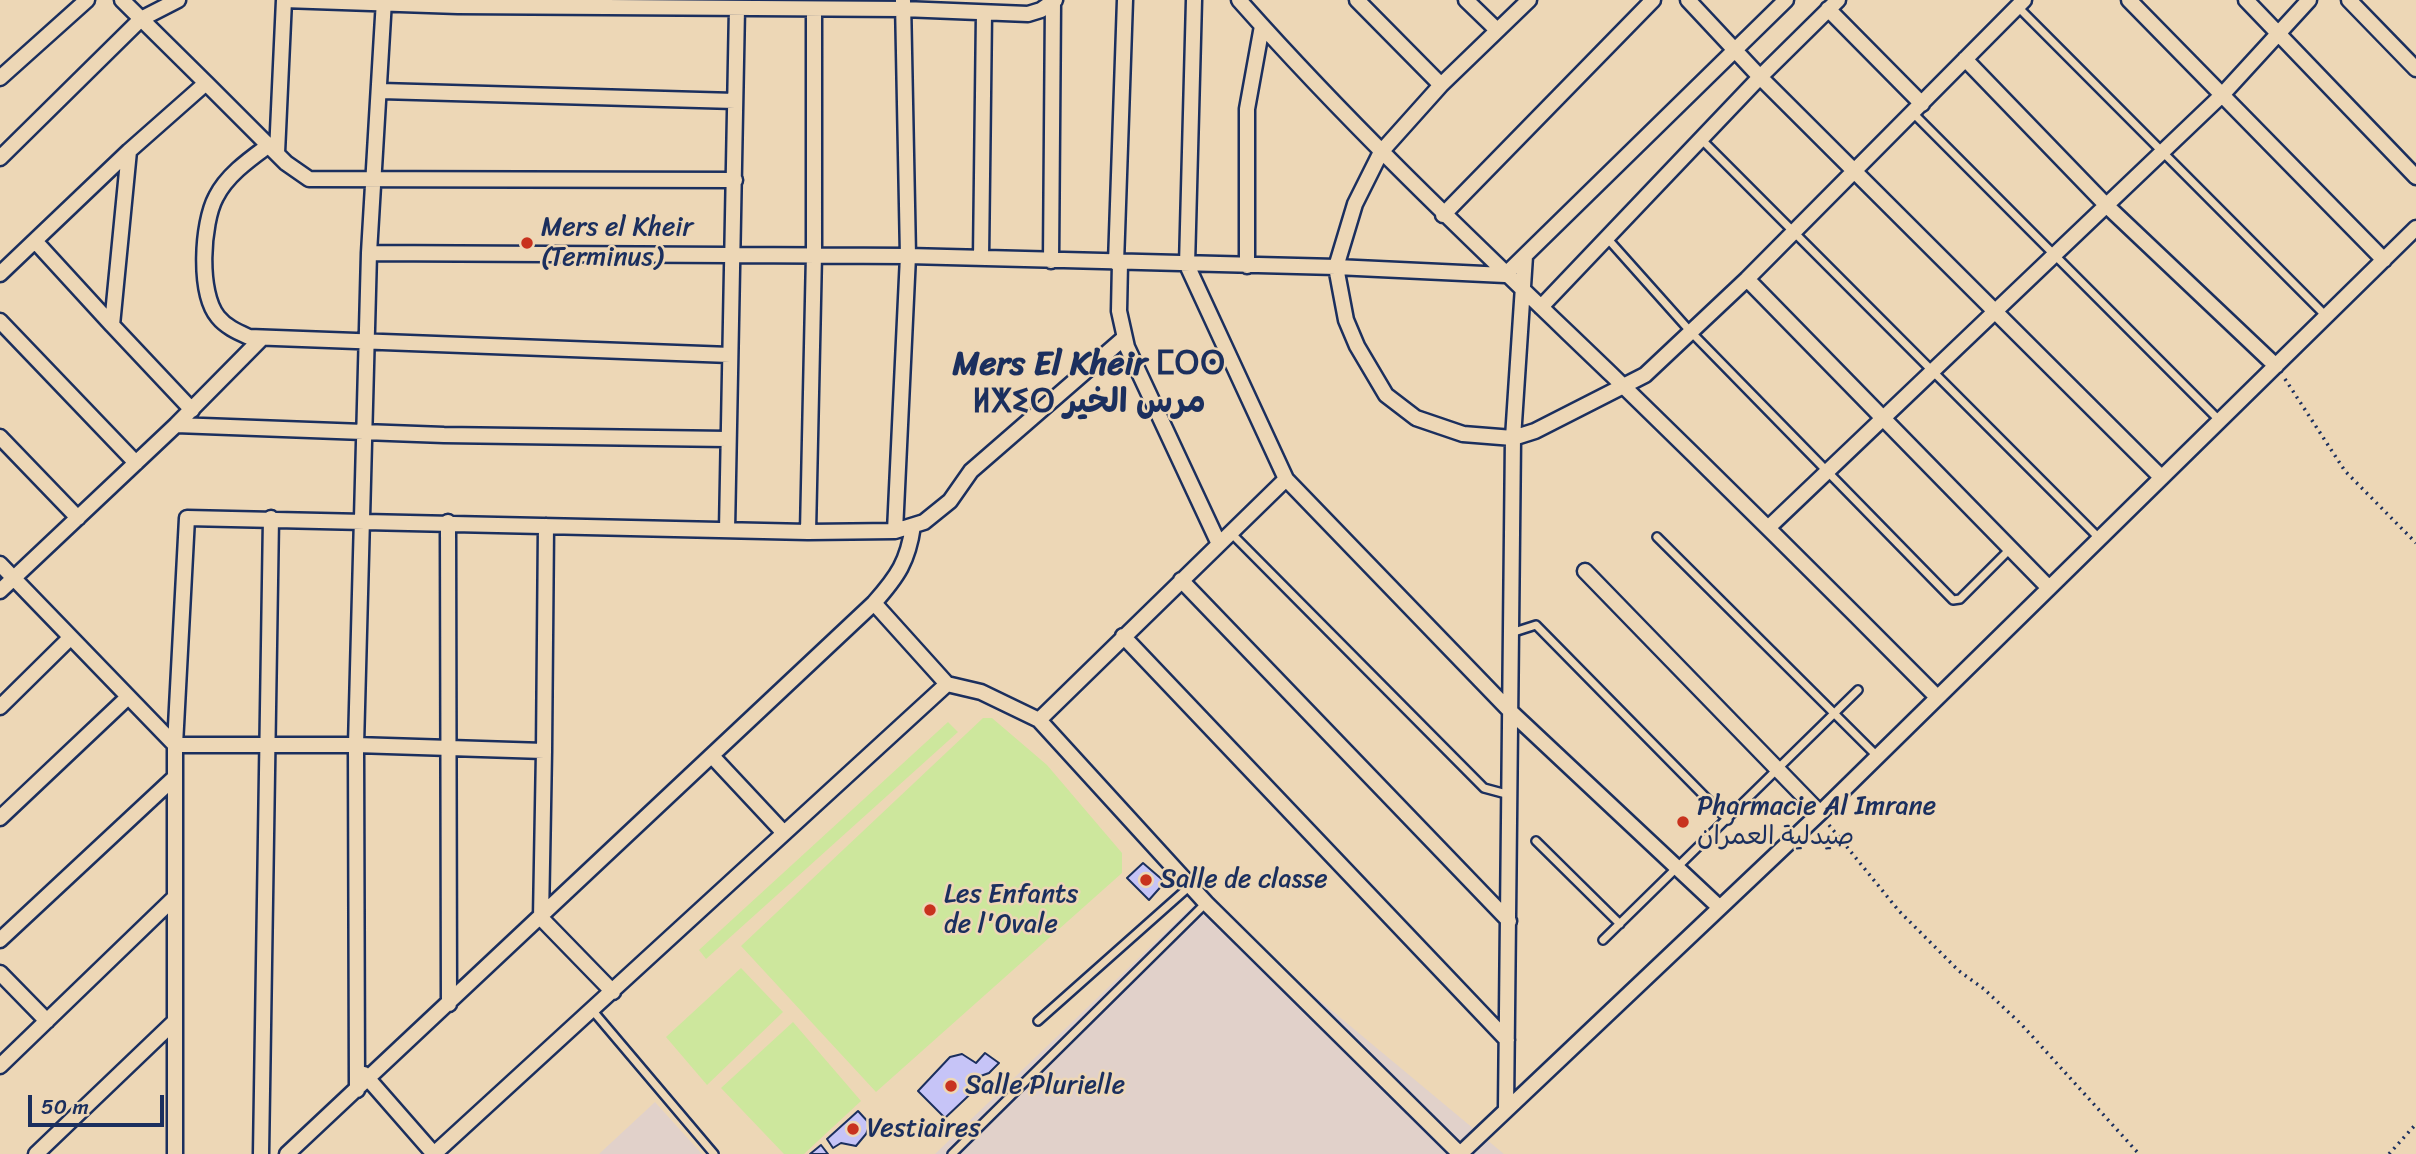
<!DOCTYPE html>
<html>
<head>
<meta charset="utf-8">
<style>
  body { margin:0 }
  #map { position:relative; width:2416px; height:1154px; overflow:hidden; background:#edd7b6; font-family:Sriracha,sans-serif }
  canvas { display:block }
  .scale { position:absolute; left:28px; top:1095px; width:136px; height:32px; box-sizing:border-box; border:4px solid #1b2f5e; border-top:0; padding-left:9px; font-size:21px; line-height:24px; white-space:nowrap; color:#1b2f5e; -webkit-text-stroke:5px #edd7b6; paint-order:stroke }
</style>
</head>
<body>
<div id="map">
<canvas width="2416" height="1154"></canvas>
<div class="scale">50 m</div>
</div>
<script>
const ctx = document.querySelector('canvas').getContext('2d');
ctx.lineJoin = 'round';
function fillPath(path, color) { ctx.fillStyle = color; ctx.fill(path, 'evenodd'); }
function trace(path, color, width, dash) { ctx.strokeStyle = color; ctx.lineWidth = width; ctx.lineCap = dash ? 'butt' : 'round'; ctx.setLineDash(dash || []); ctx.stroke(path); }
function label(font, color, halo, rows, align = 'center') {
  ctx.font = font + ' Sriracha,"Playpen Sans Arabic","Noto Sans Tifinagh",sans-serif'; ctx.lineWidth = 5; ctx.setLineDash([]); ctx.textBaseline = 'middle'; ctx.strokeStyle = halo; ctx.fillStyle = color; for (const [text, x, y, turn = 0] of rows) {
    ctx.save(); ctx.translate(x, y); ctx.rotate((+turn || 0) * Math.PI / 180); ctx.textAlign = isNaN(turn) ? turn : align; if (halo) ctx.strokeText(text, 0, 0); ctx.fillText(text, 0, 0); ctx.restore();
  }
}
fillPath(new Path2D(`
  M1199,900L1504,1154H935Z
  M655,1102L702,1154H599Z`), '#e1d1ca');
fillPath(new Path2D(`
  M983,718H992L1047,765L1122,853V873L876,1092L741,946Z
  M948,722L958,732L706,959L699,950Z
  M741,968L783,1012L707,1085L666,1037Z
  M793,1022L861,1101L804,1154H784L721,1088Z`), '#cde79d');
const building = new Path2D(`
  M1143,863L1165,882L1149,900L1127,878Z
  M985,1053L999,1063L989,1073L975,1078L982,1083L945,1118L918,1091L950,1057L962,1054L976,1063Z
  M858,1111L870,1124L866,1134L856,1146L841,1143L833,1148L827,1139Z
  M821,1145L828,1154H810Z`);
fillPath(building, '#c6c4f7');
trace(building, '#1b2f5e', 2);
const lane = new Path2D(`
  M2018,7L2326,316
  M1913,113L2220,421
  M1701,139L2099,538
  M1607,238L1690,331L1953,600L1960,599L2010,549
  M1231,533L1484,788L1510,795
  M1657,537L1877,756
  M1511,633L1536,625L1728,820
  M1536,841L1620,924
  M1603,940L1858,690
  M593,1011L714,1154
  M1038,1021L1190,886
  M952,1154L1206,903`);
const street = new Path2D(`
  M122,0L206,83
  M284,0L458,6L903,9L1028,14L1041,10L1055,0
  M1194,0L1187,265L1286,479L1510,711L1719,907
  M1239,0C1357,133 1485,253 1613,376C1722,482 1830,589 1937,697
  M1357,0L1441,85
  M1466,0L1497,30
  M1529,0L1441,85L1381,152L1355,204L1336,267L1346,320L1357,346L1386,395L1416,418L1463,434L1513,438L1535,431L1645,375L1747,279L2024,0
  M1688,0L1760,77L2161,477
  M2129,0L2384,260
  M2246,0L2416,177
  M2349,0L2416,69
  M1828,9L1922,104
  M1965,59L2106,205L2276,366
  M0,78L87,0
  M381,91L735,101
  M269,145C250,159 227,175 216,197C202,223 198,293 218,317C226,327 238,332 249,337L730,355
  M129,151L112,325L192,410
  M277,153L284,0
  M0,158L141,19L178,0
  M1443,215L1653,0
  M35,241L112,325
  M369,253L908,256L1336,267L1505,275L1786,0
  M981,258L984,13
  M1051,261L1053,2
  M1116,263L1125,0
  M1120,263L1119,311L1127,347L1219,544
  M1247,266V109L1262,26
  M0,274L129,151L206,83L286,163L309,179L735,180
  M1747,279L2049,588
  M1541,307L1760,77L1838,0
  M0,321L136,463
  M176,425L444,435L727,439
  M0,437L78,518
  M448,522L449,1004
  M1769,527L2222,95L2309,0
  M727,530L737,8
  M895,531L908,256L903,1
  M808,532L814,254V9
  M0,564L175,745H356L544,751L546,526
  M1585,571L1820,813
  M1181,580L1509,921
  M0,591L176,425L260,340
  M874,603L947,684
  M1123,636L1507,1040
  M0,707L70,638
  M1039,720L1286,479
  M544,751L541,918L613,992
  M712,756L784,833
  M0,818L127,698
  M0,940L175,777
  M0,973L47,1021
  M0,1066L175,897
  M364,1074L434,1154
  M357,1090L356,745L369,253L384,0
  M1506,1108L1513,438L1525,256
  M36,1154L174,1022
  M175,1154V745L187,518L808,532L895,531L924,522L950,501L971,471L1124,338
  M261,1154L271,518
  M287,1154L874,603C898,576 908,561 913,526
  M434,1154L947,684L981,692L1039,720L1206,903L1460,1154L1820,813L2416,228`);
trace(lane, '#1b2f5e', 12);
trace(street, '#1b2f5e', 19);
trace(new Path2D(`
  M2285,379L2345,471L2416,543
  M1829,825L1899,911L1959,971L1984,989L2022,1025L2139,1154
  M2389,1154L2416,1124`), '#1b2f5e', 3.5, [2, 5]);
trace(lane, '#edd7b6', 7);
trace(street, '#edd7b6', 14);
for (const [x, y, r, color] of [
  [527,243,7,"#c8321e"],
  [1683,822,7,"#c8321e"],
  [1146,880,7,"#c8321e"],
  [930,910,7,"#c8321e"],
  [951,1086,7,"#c8321e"],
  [853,1129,7,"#c8321e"]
]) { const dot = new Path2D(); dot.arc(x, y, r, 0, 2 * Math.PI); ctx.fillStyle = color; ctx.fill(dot); trace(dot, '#edd7b6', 2.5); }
label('26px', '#1b2f5e', '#edd7b6', [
  ["Mers el Kheir",541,228],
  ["(Terminus)",541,258],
  ["Pharmacie Al Imrane",1697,807],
  ["صيدلية العمران",1697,837],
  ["Salle de classe",1160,880],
  ["Les Enfants",944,895],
  ["de l'Ovale",944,925],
  ["Salle Plurielle",965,1086],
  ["Vestiaires",867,1129]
], 'left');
label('bold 33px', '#1b2f5e', '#edd7b6', [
  ["Mers El Kheir ⵎⵔⵙ",1089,366],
  ["ⵍⵅⵉⵔ مرس الخير",1089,404]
]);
</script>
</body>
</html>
